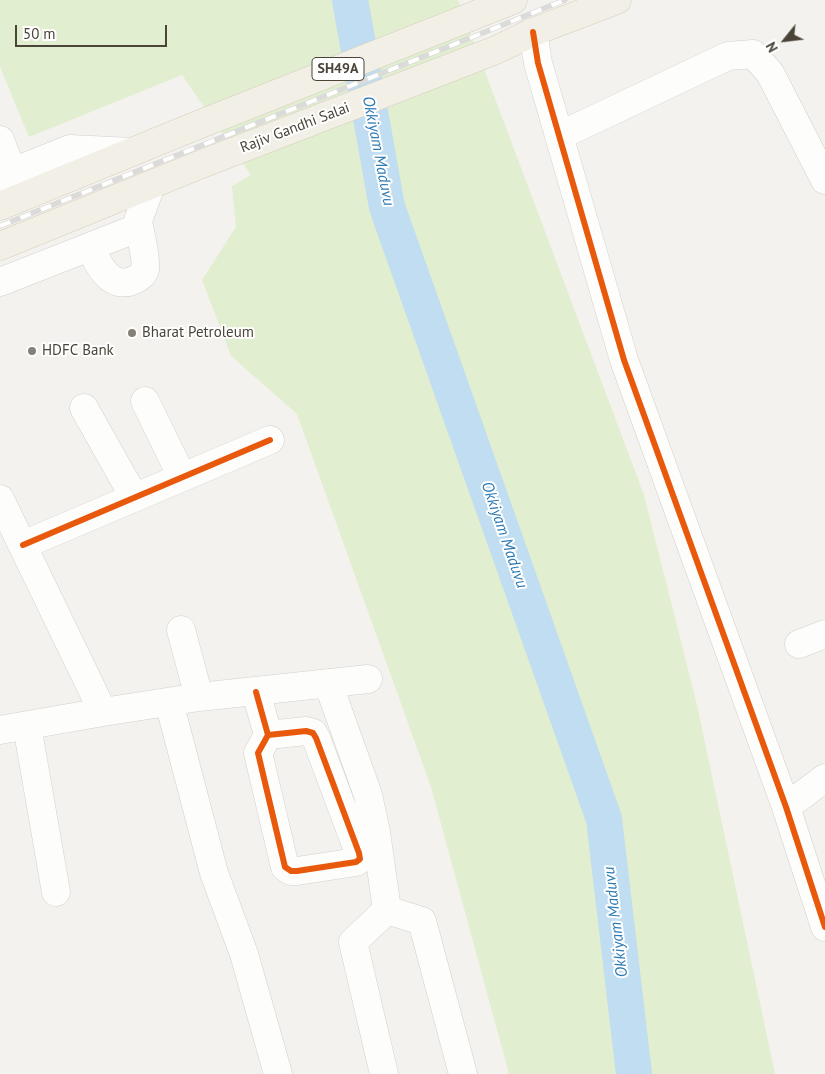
<!DOCTYPE html>
<html>
<head>
<meta charset="utf-8">
<style>
  body { margin:0 }
  #map { position:relative; width:825px; height:1074px; overflow:hidden; background:#f4f2ee; font-family:"PT Sans",sans-serif }
  canvas { display:block }
  .north { position:absolute; left:760px; top:15px; width:50px; height:50px; -webkit-text-stroke:4px #fff; paint-order:stroke; rotate:241deg; font-size:14px; font-weight:700; line-height:20px; text-align:center; color:#4b4439 }
  .north::after { content:''; display:block; margin:auto; width:18px; height:22px; background:#4b4439; clip-path:polygon(50% 0,100% 100%,50% 72%,0 100%) }
  .scale { position:absolute; left:15px; top:25px; width:152px; height:22px; box-sizing:border-box; border:2px solid #4b4439; border-top:0; padding-left:6px; font-size:15px; line-height:18px; white-space:nowrap; color:#4b4439; -webkit-text-stroke:4px #fff; paint-order:stroke }
</style>
</head>
<body>
<div id="map">
<canvas width="825" height="1074"></canvas>
<div class="north">N</div>
<div class="scale">50 m</div>
</div>
<script>
const ctx = document.querySelector('canvas').getContext('2d');
ctx.lineJoin = 'round';
function fillPath(path, color) { ctx.fillStyle = color; ctx.fill(path, 'evenodd'); }
function trace(path, color, width, dash) { ctx.strokeStyle = color; ctx.lineWidth = width; ctx.lineCap = dash ? 'butt' : 'round'; ctx.setLineDash(dash || []); ctx.stroke(path); }
function label(font, color, halo, rows, align = 'center') {
  ctx.font = font + ' "PT Sans",sans-serif'; ctx.lineWidth = 4; ctx.setLineDash([]); ctx.textBaseline = 'middle'; ctx.strokeStyle = halo; ctx.fillStyle = color; for (const [text, x, y, turn = 0] of rows) {
    ctx.save(); ctx.translate(x, y); ctx.rotate((+turn || 0) * Math.PI / 180); ctx.textAlign = isNaN(turn) ? turn : align; if (halo) ctx.strokeText(text, 0, 0); ctx.fillText(text, 0, 0); ctx.restore();
  }
}
fillPath(new Path2D(`
  M0,0H458L644,495L697,705L775,1074H509L431,787L297,414L231,356L202,280L236,227L232,186L251,175L182,75L29,137L0,67Z`), '#e1eecf');
trace(new Path2D(`
  M350,0L387,207L604,819L634,1074`), '#c0ddf1', 36);
const minor = new Path2D(`
  M533,32L538,63L624,360L786,807L825,927
  M559,136L728,56L753,54L770,73L825,180
  M0,140L12,172
  M0,177L70,149L132,152
  M90,247C98,264 110,291 134,280C139,278 144,274 145,269C147,261 140,231 138,222
  M0,282L135,229L151,185
  M145,401L182,477
  M84,408L134,497
  M0,499L103,712
  M23,545L270,440
  M181,630L199,697
  M799,644L825,634
  M328,683L368,795L376,832L387,910
  M256,692L268,735L258,753L285,867L291,871H297L356,862L360,859L359,853L316,738L313,733L306,731L268,735
  M169,702L214,873L244,954L278,1074
  M27,726L56,892
  M0,730L103,712L199,697L368,679
  M786,807L825,778
  M384,1074L353,942L387,910L422,921L463,1074`);
const major = new Path2D(`
  M0,206L193,127L513,0
  M0,246L199,165L496,50L533,32L617,0`);
trace(minor, '#d2d0cb', 29);
trace(major, '#d6cebb', 29);
trace(minor, '#fdfdfc', 28);
trace(major, '#f2efe6', 28);
const rail = new Path2D(`
  M0,226L565,0`);
trace(rail, '#dbdbda', 5.5);
trace(rail, '#fff', 4, [11]);
trace(new Path2D(`
  M533,32L538,63L624,360L786,807L825,927
  M23,545L270,440
  M256,692L268,735L258,753L285,867L291,871H297L356,862L360,859L359,853L316,738L313,733L306,731L268,735`), '#e8590c', 6);
for (const [x, y, r, color] of [
  [132,333,5,"#868178"],
  [32,351,5,"#868178"]
]) { const dot = new Path2D(); dot.arc(x, y, r, 0, 2 * Math.PI); ctx.fillStyle = color; ctx.fill(dot); trace(dot, '#fff', 2); }
for (const [x, y, w] of [
  [338,69,52]
]) { const box = new Path2D(); box.roundRect(x - w / 2, y - 11.5, w, 23, 4); ctx.fillStyle = '#fff'; ctx.fill(box); trace(box, '#4b4439', 1); }
label('bold 14px', '#4b4439', null, [
  ["SH49A",338,69]
]);
label('15px', '#4b4439', '#fff', [
  ["Rajiv Gandhi Salai",295,128,-21]
]);
label('15px', '#4b4439', '#fff', [
  ["Bharat Petroleum",142,333],
  ["HDFC Bank",42,351]
], 'left');
label('italic 16px', '#2e7ab2', '#fff', [
  ["Okkiyam Maduvu",378,151,79],
  ["Okkiyam Maduvu",504,535,71],
  ["Okkiyam Maduvu",616,922,-97]
]);
</script>
</body>
</html>
